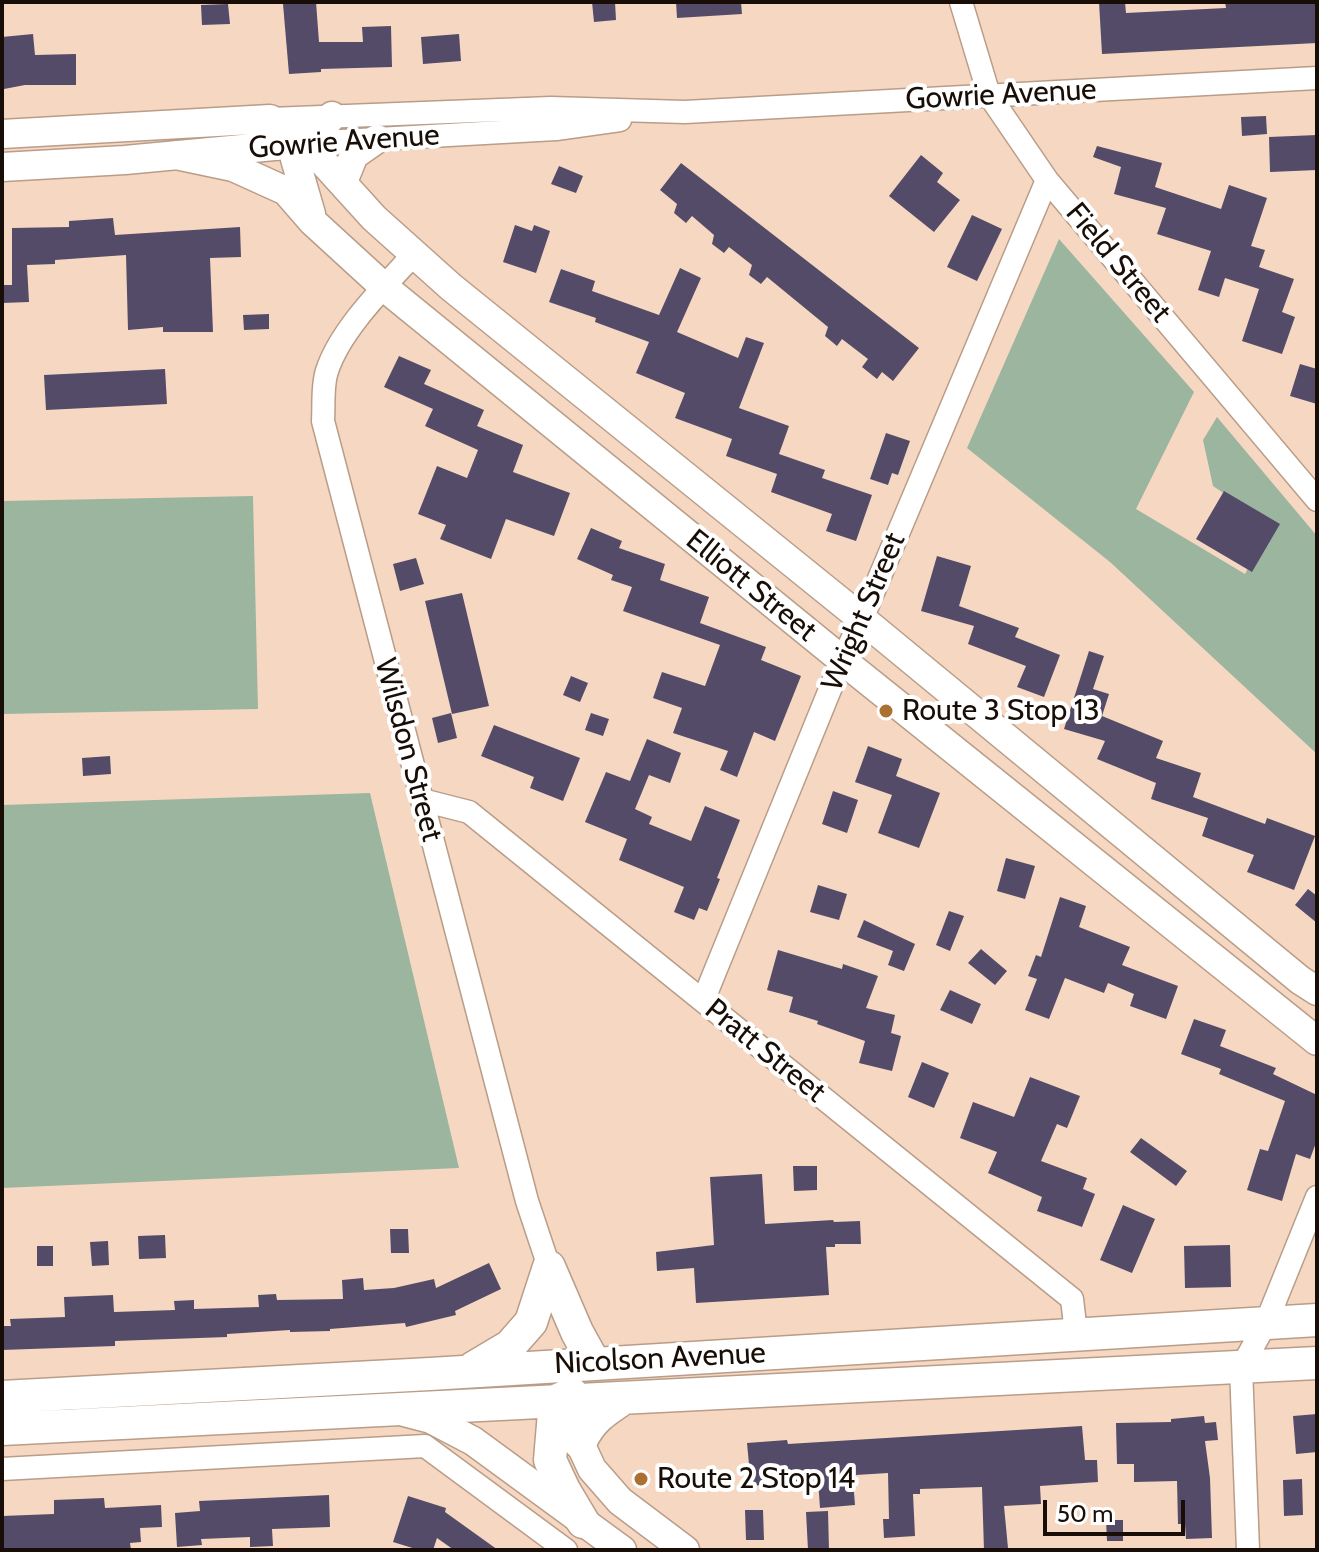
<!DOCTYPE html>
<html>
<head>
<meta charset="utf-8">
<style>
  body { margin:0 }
  #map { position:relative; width:1319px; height:1552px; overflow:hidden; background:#f6d8c2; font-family:Cabin,sans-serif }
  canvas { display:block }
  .frame { position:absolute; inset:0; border:4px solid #180e07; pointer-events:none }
  .scale { position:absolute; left:1043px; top:1500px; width:142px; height:36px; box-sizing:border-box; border:4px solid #180e07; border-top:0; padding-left:10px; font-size:24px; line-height:28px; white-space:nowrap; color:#180e07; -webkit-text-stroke:6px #fff; paint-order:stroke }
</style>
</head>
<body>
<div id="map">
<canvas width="1319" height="1552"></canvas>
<div class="frame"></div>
<div class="scale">50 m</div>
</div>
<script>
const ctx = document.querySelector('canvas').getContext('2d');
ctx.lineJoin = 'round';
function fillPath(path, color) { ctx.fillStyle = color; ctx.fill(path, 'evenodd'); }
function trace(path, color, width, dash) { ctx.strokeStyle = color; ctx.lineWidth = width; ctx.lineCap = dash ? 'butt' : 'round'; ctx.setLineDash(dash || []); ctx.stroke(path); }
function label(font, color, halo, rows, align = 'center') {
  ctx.font = font + ' Cabin,sans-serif'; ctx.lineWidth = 8; ctx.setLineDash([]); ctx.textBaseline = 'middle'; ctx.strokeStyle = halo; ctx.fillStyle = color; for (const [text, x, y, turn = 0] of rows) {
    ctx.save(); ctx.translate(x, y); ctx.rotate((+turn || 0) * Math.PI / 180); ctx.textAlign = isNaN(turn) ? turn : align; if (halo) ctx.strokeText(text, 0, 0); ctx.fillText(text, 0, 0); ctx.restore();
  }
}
fillPath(new Path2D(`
  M1059,239L1194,392L1136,509L1245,574L1270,524L1213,486L1203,440L1217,417L1317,536V754L1110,562L967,448Z
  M253,496L258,709L2,714V501Z
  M370,793L459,1168L2,1188V805Z`), '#9bb59f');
fillPath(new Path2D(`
  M316,2L319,42H363L362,27L391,26L392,67L321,69V72L289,74L283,4Z
  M592,2H615L616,20L594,22Z
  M676,2H741L742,14L677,18Z
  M1099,2H1125L1126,13L1226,8L1225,2H1317V43L1102,54Z
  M228,4L230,24L202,25L201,5Z
  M33,34L35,55L76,54V85H25L4,89L2,37Z
  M459,34L461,61L423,64L421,37Z
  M1266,116L1267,134L1242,136L1241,117Z
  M1317,135V170L1270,172L1269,137Z
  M1097,146L1162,163L1155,187L1221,209L1229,185L1267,198L1251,246L1265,250L1259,267L1294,279L1282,312L1295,317L1282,354L1242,341L1259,289L1225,278L1219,297L1198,290L1211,251L1157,234L1166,208L1114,194L1121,167L1093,157Z
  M921,155L943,173L937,182L960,200L934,232L889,196Z
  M681,163L919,348L893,381L882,372L877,379L862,367L868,359L842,339L837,346L825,336L828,327L767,277L761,284L749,275L752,265L729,247L724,253L712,244L714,235L692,216L686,223L674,213L677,204L660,190Z
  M559,166L583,176L576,193L551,184Z
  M972,215L1002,229L977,281L947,267Z
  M113,218L115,235L240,227L241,257L210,258L213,332H163V327L128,330L126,255L55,260V264L27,265L29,302L2,303V285H12V228L69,227V221Z
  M515,225L532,231L534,225L550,231L536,273L503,262Z
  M680,268L701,278L677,332L738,358L746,337L764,343L739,408L789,426L779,454L825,470L822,478L872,495L856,541L826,531L832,514L771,492L777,474L726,456L732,439L675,418L685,393L636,373L649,342L595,322L596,318L549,302L561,269L595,281L592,291L659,315Z
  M269,314V329L244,330L243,315Z
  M399,356L431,370L424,384L484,410L477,426L523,445L513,472L570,493L554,536L506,519L491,559L440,539L446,525L418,514L437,466L467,478L478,450L425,426L433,409L384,387Z
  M1300,364L1317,369V404L1290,396Z
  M165,369L167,404L46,410L44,375Z
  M886,433L910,441L898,475L892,473L888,485L870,479Z
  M1224,491L1280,524L1252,572L1196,539Z
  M591,528L622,541L619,548L665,564L660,580L709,597L700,623L766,647L761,660L801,676L775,741L754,732L737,777L720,770L728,751L673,733L682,708L653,698L662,672L705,686L720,645L623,611L632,587L611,580L613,575L577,559Z
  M937,556L971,566L959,606L1019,628L1015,637L1060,655L1044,697L1017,687L1026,666L968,644L974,626L921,611Z
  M416,558L424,584L400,591L393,564Z
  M462,593L489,706L452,714L425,601Z
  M1089,651L1104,656L1093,689L1109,694L1102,716L1163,741L1156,758L1201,773L1193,797L1265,824L1267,818L1315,836L1294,890L1247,872L1254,855L1202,836L1208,818L1151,799L1156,783L1097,759L1105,741L1064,729Z
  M571,676L588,683L580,702L563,695Z
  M451,713L457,738L438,743L432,718Z
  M591,713L609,719L603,736L585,730Z
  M494,725L580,758L563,801L530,788L534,777L481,756Z
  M647,739L681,753L670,783L649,775L635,809L652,817L649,824L691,841L705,806L740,820L717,878L720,879L707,911L699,908L694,920L674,912L684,887L619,860L627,839L585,822L606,772L630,781Z
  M868,746L902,759L896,776L940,793L919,848L878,833L892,795L855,782Z
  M110,756L111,774L83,776L82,758Z
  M833,791L858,800L847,833L822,824Z
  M1006,858L1035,866L1025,899L997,891Z
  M818,885L847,894L839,920L810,912Z
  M1308,889L1317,896V923L1295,905Z
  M1060,897L1086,906L1079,927L1130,947L1122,965L1178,986L1166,1019L1130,1006L1134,994L1108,983L1104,993L1065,978L1049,1019L1025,1010L1037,979L1028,976L1036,955L1041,957Z
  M949,911L964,916L950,951L936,945Z
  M864,920L915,944L904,971L888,965L893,951L857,937Z
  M981,949L1007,971L995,985L968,963Z
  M778,950L842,969L843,964L878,976L866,1008L895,1015L891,1033L901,1036L892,1071L859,1063L865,1041L817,1024L818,1021L789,1012L793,997L767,990Z
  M950,990L981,1004L972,1024L940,1010Z
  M1194,1019L1226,1030L1220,1046L1276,1068L1273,1074L1317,1095V1140L1310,1159L1296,1154L1282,1201L1247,1190L1260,1149L1268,1151L1285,1101L1219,1074L1221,1069L1181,1054Z
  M922,1062L949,1073L934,1108L908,1097Z
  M1030,1077L1080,1096L1067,1128L1057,1124L1041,1161L1087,1178L1083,1189L1095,1194L1082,1227L1037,1211L1042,1197L988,1173L997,1152L960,1138L973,1102L1014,1117Z
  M1141,1138L1187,1171L1176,1186L1130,1152Z
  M793,1166H817V1190L794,1191Z
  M762,1174L765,1224L833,1220L834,1222L860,1221L861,1244H835V1247H826L829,1295L696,1303L694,1268L657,1271L656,1252L714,1245L710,1177Z
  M1123,1205L1155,1219L1132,1273L1100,1260Z
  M390,1229H408L409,1253H391Z
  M165,1235L166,1258L139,1259L138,1236Z
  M108,1241L109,1265L92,1266L90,1242Z
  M1230,1245L1231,1287L1185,1288L1184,1246Z
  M37,1246H53V1266H37Z
  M489,1263L501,1289L455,1311L456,1315L406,1327L405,1323L330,1329V1331L290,1332V1330L227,1334V1337L115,1341V1346L2,1350V1326H11L10,1319L65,1317L64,1297L113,1295L114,1312L175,1310L174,1301L194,1300V1309L259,1307L258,1295L276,1294L277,1300L343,1299L342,1280L363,1278L364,1290L394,1288L434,1279L436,1288Z
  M1317,1414V1452L1296,1454L1293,1416Z
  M1204,1416L1205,1423L1216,1422L1218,1440L1205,1441L1210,1478L1212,1538L1186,1539L1185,1524H1178L1177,1481L1134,1482V1464H1117L1116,1423L1171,1422V1419Z
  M1082,1426L1085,1460H1097L1098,1482L1040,1486L1041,1504L1004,1506L1008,1548L984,1550L982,1487L920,1489V1494H913L915,1536L884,1538L883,1519H889L888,1473L856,1475L857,1480H853L855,1505L820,1508L818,1480L751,1486L747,1443L787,1440L788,1444Z
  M1302,1479L1303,1515L1284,1516L1283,1480Z
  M329,1495L330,1527L272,1529L273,1546L250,1547V1537L201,1539L202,1545L177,1547L175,1513L200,1511L199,1501Z
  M408,1496L446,1508L445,1512L498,1550H454L437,1538L433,1550H419L393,1542Z
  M104,1498L105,1508L161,1505L162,1527L140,1528L141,1542L130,1543L131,1550H2V1516L54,1514V1500Z
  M745,1510H763L764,1540H746Z
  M828,1511L829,1550H808L806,1512Z
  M1106,1520H1123V1541H1107Z`), '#544b68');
const minor = new Path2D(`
  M961,2L989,95L1047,180L1317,500
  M270,119L551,108L685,112L1317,78
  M306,143L556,129L620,120
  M414,254C385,286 340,330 327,371C322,385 324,406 323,421L527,1201L549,1267
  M422,800L469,812L1072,1299L1076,1333
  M703,1001L842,660L862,619L1047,180
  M2,1469L425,1446L566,1550
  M1248,1550L1241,1368L1266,1323L1317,1197`);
const tertiary = new Path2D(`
  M2,134L270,119L306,143L374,218L451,287L862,619L1300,980L1317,991
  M176,155L233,167L286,191L313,222L384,287L842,660L1317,1041
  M2,167L125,160L306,143
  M343,182L354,155L377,139
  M311,214L295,159L332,116
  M555,1401L572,1426L592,1469L620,1501L685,1550
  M404,1412L431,1419L473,1441L622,1550`);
const secondary = new Path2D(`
  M549,1267L577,1332L594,1363
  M473,1368L510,1346L531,1322L549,1267
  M572,1394L555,1401L550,1460L564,1490L583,1522
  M2,1397L430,1374L1317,1320
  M2,1429L1317,1363
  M580,1443C590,1420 604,1411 624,1398`);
trace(minor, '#b99d88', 25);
trace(tertiary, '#b99d88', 31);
trace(secondary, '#b99d88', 35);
trace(minor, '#fff', 22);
trace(tertiary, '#fff', 28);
trace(secondary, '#fff', 32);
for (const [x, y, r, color] of [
  [886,711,8,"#ac7132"],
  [641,1479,8,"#ac7132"]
]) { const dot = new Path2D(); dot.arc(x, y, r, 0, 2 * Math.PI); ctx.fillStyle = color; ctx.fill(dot); trace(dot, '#fff', 3); }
label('30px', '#180e07', '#fff', [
  ["Gowrie Avenue",1001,95,-3],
  ["Gowrie Avenue",344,142,-4],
  ["Field Street",1118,263,50],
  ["Elliott Street",751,586,39],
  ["Wright Street",864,612,-67],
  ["Wilsdon Street",408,750,75],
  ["Pratt Street",765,1051,39],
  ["Nicolson Avenue",660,1359,-3]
]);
label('30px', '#180e07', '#fff', [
  ["Route 3 Stop 13",902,711],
  ["Route 2 Stop 14",657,1479]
], 'left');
</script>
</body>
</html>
